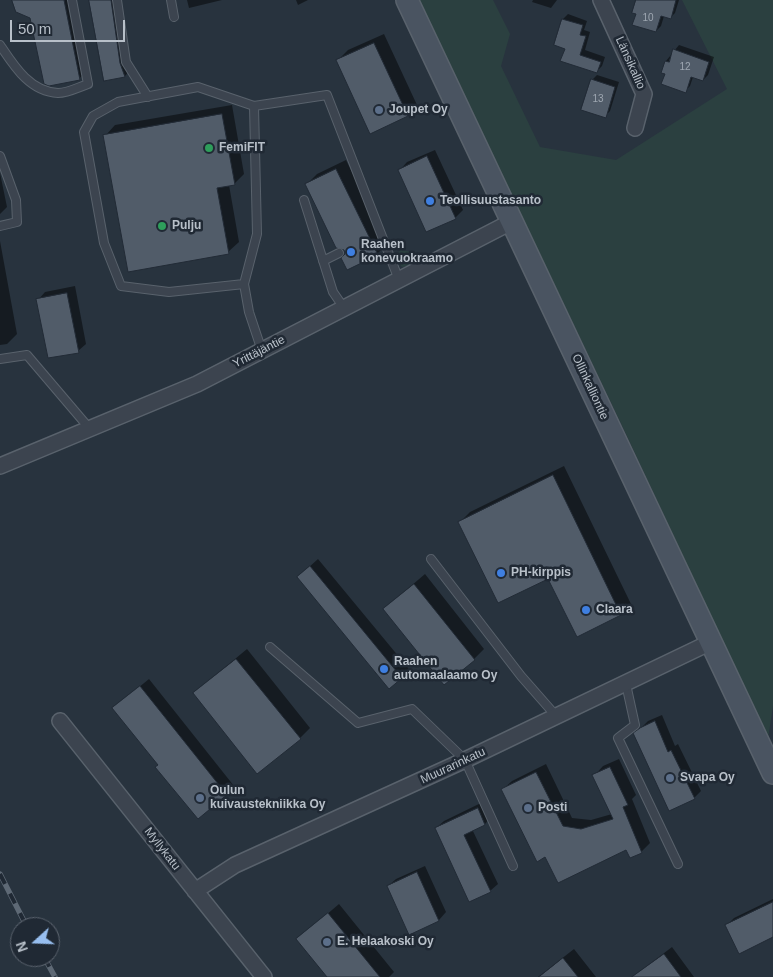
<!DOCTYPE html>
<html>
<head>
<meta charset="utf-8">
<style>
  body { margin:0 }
  #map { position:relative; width:773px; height:977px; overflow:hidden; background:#28333e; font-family:Helvetica,sans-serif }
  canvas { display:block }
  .north { position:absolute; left:10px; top:917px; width:50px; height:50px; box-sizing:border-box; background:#202934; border:1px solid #5d6570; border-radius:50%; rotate:250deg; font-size:14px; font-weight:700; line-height:20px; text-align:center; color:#b8c0c9 }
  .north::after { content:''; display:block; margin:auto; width:18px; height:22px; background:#97beef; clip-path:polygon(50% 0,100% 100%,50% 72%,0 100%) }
  .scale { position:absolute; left:10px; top:20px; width:115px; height:22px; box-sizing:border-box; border:2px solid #b8c0c9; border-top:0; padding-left:6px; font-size:15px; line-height:18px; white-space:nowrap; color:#b8c0c9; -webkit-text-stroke:4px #202934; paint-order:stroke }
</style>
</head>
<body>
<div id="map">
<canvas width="773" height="977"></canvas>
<div class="north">N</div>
<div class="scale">50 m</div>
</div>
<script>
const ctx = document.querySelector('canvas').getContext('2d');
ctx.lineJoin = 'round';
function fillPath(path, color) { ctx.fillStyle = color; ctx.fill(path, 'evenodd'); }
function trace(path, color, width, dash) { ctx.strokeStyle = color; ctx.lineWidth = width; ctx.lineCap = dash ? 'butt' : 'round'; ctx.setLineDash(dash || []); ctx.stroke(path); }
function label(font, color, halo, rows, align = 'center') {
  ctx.font = font + ' Helvetica,sans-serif'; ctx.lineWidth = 5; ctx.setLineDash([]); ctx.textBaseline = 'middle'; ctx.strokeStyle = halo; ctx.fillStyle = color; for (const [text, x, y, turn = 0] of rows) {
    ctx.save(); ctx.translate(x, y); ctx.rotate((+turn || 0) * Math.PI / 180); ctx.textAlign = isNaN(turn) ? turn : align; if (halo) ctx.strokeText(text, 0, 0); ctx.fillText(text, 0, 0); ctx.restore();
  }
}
fillPath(new Path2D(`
  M418,0H493L510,34L501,66L540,147L616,160L727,89L682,0H773V706L768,739L626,434Z
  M401,250L418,253V257C414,264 410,267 402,267L396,260L397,254Z`), '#2b4040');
fillPath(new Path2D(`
  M14,0H76L89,68L79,79L32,18Z
  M90,0H119L128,55L132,68L125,76L105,80Z
  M187,0H222L189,8Z
  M296,0H308L298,5Z
  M533,0H557L551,8L532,2Z
  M638,0H679L675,13L670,18L664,16L661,26L656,31L637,13Z
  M568,14L587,21L584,30L590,32L585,50L605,57L602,66L597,71L566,48L563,19Z
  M384,34L417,105L407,115L337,61L348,50Z
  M679,45L714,57L708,75L703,80L693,77L690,86L685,91L663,72L666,61Z
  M597,75L619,82L610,111L605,116L592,80Z
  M232,105L244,174L234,184L229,185L239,242L228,252L105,136L115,125Z
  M435,150L463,210L455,218L400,170L407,162Z
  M346,160L387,244L377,254H346L307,184L317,174Z
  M0,173L7,207L0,214Z
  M0,241L17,334L7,344L0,345Z
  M75,286L86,344L78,351L38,300L45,292Z
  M564,466L631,604L621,614L577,635L549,577L460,522L470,512Z
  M318,559L409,669L389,687L298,577Z
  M425,574L484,649L474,659L384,609Z
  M247,649L310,728L300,738L194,693Z
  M149,679L234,786L199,817L159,765L122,701Z
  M662,715L675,746L678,744L701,791L694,798L635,734L648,721Z
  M619,759L636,795L632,799L650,843L641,852L627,848L546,856L502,790L512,781L546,764L572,818L591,820L612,814L594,776L603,766Z
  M485,801L492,816L485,824L472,829L498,884L490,891L436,828L444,821Z
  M425,866L446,912L439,920L409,933L388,886L396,879Z
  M773,899V936L727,925L734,918Z
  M339,904L394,972L389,977H328L298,939Z
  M672,947L694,977H635L643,969Z
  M574,949L596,977H538Z`), '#0007');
const building = new Path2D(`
  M12,0H64L80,80L49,86L44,84L30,18L16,12Z
  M89,0H111L120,63L125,77L104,81Z
  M636,0H676L671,19L661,16L656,32L632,25L636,14L632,13Z
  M562,19L583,25L580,35L586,36L580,55L601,62L597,73L560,61L565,49L554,45Z
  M374,43L408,116L370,134L336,60Z
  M673,49L709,62L703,81L691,77L686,93L661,84L665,74L661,73L665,61L669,62Z
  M591,79L615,87L606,118L581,110Z
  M222,114L235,185L217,188L229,254L128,272L103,135Z
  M427,156L456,219L426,232L398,170Z
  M336,169L378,255L347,270L341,258L345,254L344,250L336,248L305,184Z
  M67,293L79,353L48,358L36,299Z
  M553,475L621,615L577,637L548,579L498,603L458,522Z
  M310,566L402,678L389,689L297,577Z
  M414,584L475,660L444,685L383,609Z
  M236,659L301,739L257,774L193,693Z
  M140,686L227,795L198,819L155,767L158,765L112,708Z
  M655,721L668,752L671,750L695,799L669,811L633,733L640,728Z
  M610,767L628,805L623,807L642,853L630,858L626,850L558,883L545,857L537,862L501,789L536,772L563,826L581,829L613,819L592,775Z
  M478,808L485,825L464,835L491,892L469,902L435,828Z
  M417,872L439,921L409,935L387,886Z
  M773,902V937L739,954L725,925Z
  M328,913L380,977H327L296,939Z
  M664,954L681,977H632Z
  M563,958L578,977H539Z`);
fillPath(building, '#515c69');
trace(building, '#222b36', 1);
const lane = new Path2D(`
  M117,0L126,62L148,97
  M171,0L174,17
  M0,45C14,66 30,92 58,93C68,93 79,87 88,84L72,0
  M254,106L198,87L118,102L93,116L84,132L104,243L121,286L169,292L244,284L249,312L262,351
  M0,156L16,200L17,222L0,226
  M304,200L333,292L344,308
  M323,261L339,253
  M244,284L257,234L254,106L327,95L399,280
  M0,359L27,355L90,429
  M431,559L521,676L557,717
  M270,647L358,723L412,709L465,760L513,866
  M626,684L635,725L618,738L678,864`);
const street = new Path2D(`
  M601,0L644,94L635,128
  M0,466L197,384L511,222
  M60,721L264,977
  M195,891L235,865L465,760L711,642`);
const secondary = new Path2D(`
  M407,0L773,773`);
trace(lane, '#59626c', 10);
trace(street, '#59626c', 18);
trace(secondary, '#59626c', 24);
trace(lane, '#3c444f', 8);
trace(street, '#3c444f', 15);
trace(secondary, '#4a5461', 21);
const rail = new Path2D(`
  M0,874L27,927
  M44,957L55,977`);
trace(rail, '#5e6975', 5.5);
trace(rail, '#202934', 4, [11]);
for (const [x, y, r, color] of [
  [379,110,5,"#5c6f8a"],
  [209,148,5,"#2e9e5b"],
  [430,201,5,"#3f7fe0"],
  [162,226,5,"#2e9e5b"],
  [351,252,5,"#3f7fe0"],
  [501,573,5,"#3f7fe0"],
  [586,610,5,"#3f7fe0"],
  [384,669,5,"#3f7fe0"],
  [670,778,5,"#5c6f8a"],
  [200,798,5,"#5c6f8a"],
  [528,808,5,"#5c6f8a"],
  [327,942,5,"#5c6f8a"]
]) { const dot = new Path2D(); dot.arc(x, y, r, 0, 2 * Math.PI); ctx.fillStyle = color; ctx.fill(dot); trace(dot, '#202934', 2); }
label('10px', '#9ea7b1', null, [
  ["10",648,18],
  ["12",685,67],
  ["13",598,99]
]);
label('12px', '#b8c0c9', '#202934', [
  ["Länsikallio",630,63,66],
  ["Yrittäjäntie",259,352,-27],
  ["Ollinkalliontie",590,387,65],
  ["Muurarinkatu",453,766,-25],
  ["Myllykatu",162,849,52]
]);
label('bold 12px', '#b8c0c9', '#202934', [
  ["Joupet Oy",389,110],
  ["FemiFIT",219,148],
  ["Teollisuustasanto",440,201],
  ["Pulju",172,226],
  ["Raahen",361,245],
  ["konevuokraamo",361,259],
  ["PH-kirppis",511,573],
  ["Claara",596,610],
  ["Raahen",394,662],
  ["automaalaamo Oy",394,676],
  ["Svapa Oy",680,778],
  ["Oulun",210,791],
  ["kuivaustekniikka Oy",210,805],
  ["Posti",538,808],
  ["E. Helaakoski Oy",337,942]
], 'left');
</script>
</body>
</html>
